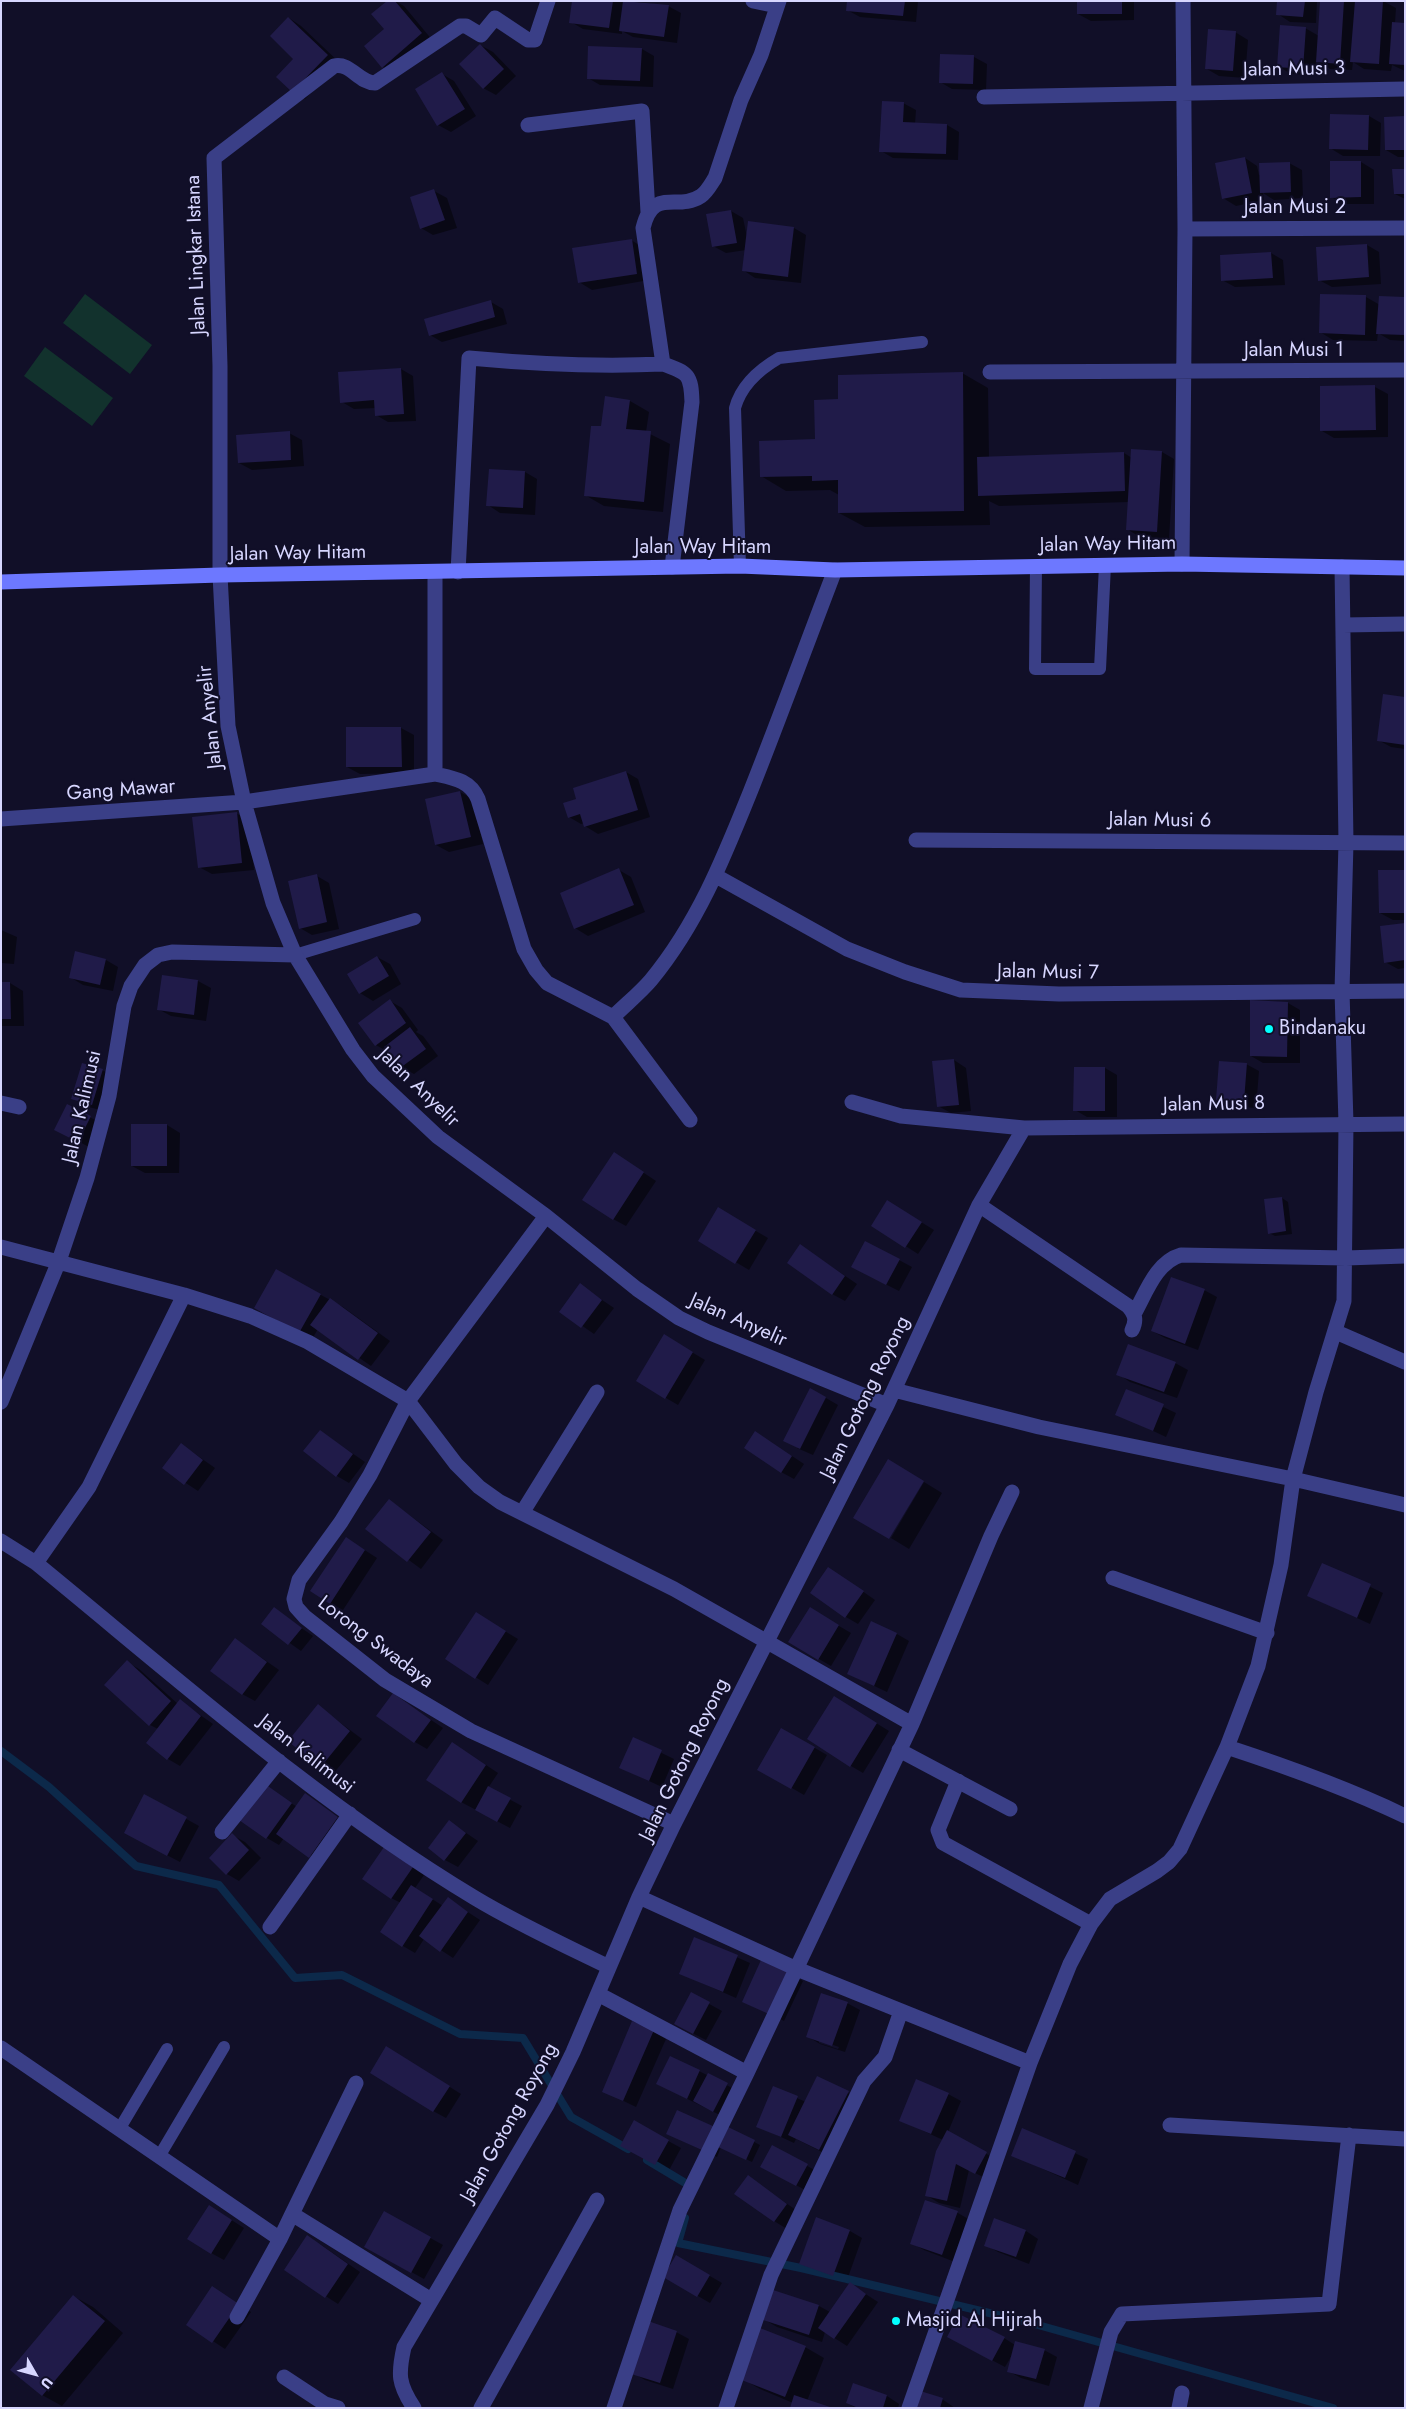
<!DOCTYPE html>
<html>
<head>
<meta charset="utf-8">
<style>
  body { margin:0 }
  #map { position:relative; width:1406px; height:2409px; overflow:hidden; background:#110f28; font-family:Jost,sans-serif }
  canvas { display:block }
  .frame { position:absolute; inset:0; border:2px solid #d7d6ff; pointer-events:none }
  .north { position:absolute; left:10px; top:2349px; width:50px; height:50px; -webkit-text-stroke:4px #110f28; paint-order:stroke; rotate:128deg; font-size:14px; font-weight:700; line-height:20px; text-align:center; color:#d7d6ff }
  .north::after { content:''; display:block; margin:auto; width:18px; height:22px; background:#d7d6ff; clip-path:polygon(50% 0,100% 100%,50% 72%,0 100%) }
</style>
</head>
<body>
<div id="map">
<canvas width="1406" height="2409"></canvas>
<div class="frame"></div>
<div class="north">U</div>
</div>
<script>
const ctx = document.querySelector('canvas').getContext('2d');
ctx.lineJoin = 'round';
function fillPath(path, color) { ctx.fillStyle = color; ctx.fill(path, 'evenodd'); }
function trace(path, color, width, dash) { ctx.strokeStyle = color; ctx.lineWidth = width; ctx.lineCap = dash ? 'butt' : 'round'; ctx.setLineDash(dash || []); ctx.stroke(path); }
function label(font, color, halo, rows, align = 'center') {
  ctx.font = font + ' Jost,sans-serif'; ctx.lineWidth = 4; ctx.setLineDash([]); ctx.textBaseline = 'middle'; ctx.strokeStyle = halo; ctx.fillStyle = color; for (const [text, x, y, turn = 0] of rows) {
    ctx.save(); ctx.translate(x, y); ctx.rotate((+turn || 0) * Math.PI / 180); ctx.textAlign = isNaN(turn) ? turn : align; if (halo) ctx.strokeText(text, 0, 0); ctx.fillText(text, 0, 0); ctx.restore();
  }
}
fillPath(new Path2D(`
  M85,294L152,345L130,374L63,323Z
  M45,347L113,398L92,426L24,376Z`), '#12322d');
fillPath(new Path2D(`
  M389,1H395L404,6L433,41L395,74L383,67Z
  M573,1H632L668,6L681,13L677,43L633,37L622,31V34L583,29L571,22Z
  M848,1H918L916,22L860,17L847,10Z
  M1078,1H1134V20L1091,21L1078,14Z
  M1279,1H1317L1316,23L1290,22L1278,14Z
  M1321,1H1383L1396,8L1395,23L1405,24V71L1392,65L1391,71L1364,69L1353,62L1352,70L1330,69L1316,61L1315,75L1291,74L1278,66L1305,28L1319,36Z
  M289,18L301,26L340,63L305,99L293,91L295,59Z
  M1235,32L1248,40L1245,78L1219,76L1207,69Z
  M480,45L493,52L516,76L496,95L483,88Z
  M642,49L654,56L653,87L600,85L588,78Z
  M974,57L987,64L986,90L952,89L940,82Z
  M442,74L454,81L476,116L451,132L438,125Z
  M903,103L916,110L915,124L947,125L959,132L958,160L893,158L881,151Z
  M1369,116L1381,123L1380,156H1343L1330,148Z
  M1405,117V157H1398L1386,150Z
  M1245,158L1257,166L1259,175L1289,163L1302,170L1303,198L1274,200L1263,193L1264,200L1236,206L1223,198Z
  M1331,162H1361L1374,170V204H1344L1331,197Z
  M1405,170V199L1395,194Z
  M434,191L447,198L457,228L433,235L421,228Z
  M731,211L743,218L747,237L794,228L806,235L801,283L755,278L743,270L746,250L726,253L713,246Z
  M631,240L644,248L649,280L592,290L579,282Z
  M1367,245L1379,252L1381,284L1332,287L1319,280Z
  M1271,253L1283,260L1285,285L1235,287L1222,280Z
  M1366,297L1380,305L1405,299V341L1390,340L1378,333L1377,341L1333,340L1320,332Z
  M491,302L503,309L507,324L442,342L430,335Z
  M401,369L413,376L416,421L388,422L376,415V408L354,409L342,402Z
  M962,373L988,388L989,458L1124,453L1132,458L1162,452L1174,459L1169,538L1140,537L1127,529L1129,502L999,506L989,501L990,525L865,527L839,513V495L830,490L786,491L761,476L816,441L839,400Z
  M1375,387L1388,394V437L1334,438L1322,431Z
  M630,401L649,412L646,432L670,444L663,512L604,506L585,495L602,428Z
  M289,433L302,440L304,466L252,470L239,463Z
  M525,472L537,479L535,515L500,513L488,505Z
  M1405,698V749L1391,747L1378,740Z
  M401,728L414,735V773L360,774L347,767V729Z
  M626,772L638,779L650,817L598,834L585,826L584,823L581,824L569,817L578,800Z
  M460,792L473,799L483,844L449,852L436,845Z
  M236,813L249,821L254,870L212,874L199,867Z
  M619,870L631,877L645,912L588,936L575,928Z
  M1405,871V920H1393L1380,913Z
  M317,876L329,883L339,929L312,935L300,928Z
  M1405,924V968L1398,969L1385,962Z
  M1,930L17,937L14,964L1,963Z
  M76,953L106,960L118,967L113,991L83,985L70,977Z
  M377,957L390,964L401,984L373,1001L360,993L349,974Z
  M163,976L198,981L211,988L206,1021L171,1016L158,1009Z
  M10,983L23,991L24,1026H1V984Z
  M390,1001L402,1008L418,1030L416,1032L423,1036L438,1056L414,1074L401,1067L388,1052L376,1045Z
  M1288,1003L1300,1010V1063H1263L1251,1056Z
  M954,1060L966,1068L971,1111L951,1113L938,1106Z
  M1246,1064L1259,1071L1256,1108L1230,1106L1218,1099Z
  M1105,1068L1117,1075V1117H1087L1075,1110Z
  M102,1070L115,1077L104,1111L85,1106L73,1098Z
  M68,1106L103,1124L91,1148L68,1136Z
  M167,1125L180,1133L179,1173H145L132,1166Z
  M626,1161L656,1181L626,1226L613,1219Z
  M1282,1198L1288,1202L1292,1234L1275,1236L1269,1233Z
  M718,1209L768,1238L749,1270L699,1240Z
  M900,1209L934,1230L918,1254L873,1225Z
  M800,1245L857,1284L845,1301L832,1294Z
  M899,1260L912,1267L899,1291L865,1274Z
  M277,1271L343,1307L390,1341L371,1366L318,1329L312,1339L256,1308Z
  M580,1285L614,1308L594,1334L561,1311Z
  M1204,1290L1217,1297L1198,1350L1165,1338L1152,1331Z
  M665,1336L705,1360L678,1405L637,1381Z
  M1175,1363L1188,1370L1177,1398L1130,1382L1118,1374Z
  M1127,1390L1176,1413L1166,1437L1117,1414Z
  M826,1398L838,1405L813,1455L797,1448Z
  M320,1431L365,1462L349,1483L337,1476Z
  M768,1440L804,1464L794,1479L781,1472Z
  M181,1444L215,1468L198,1491L163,1468Z
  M924,1482L942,1493L909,1549L891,1538Z
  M389,1500L443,1540L421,1569L367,1529Z
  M346,1538L377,1558L343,1610L330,1603Z
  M1323,1564L1383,1593L1370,1624L1309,1596Z
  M841,1576L875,1600L858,1624L846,1617Z
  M274,1609L313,1636L301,1651L263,1624Z
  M810,1609L851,1633L831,1666L790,1642Z
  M488,1621L518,1639L488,1685L447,1659Z
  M897,1634L909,1641L887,1692L849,1674Z
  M235,1639L279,1670L255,1701L242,1694Z
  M127,1662L139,1669L178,1704L180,1701L213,1724L180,1766L168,1759L158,1729L150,1725Z
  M394,1695L443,1728L427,1749L415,1742Z
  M847,1705L889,1731L863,1773L851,1766Z
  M318,1706L362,1739L333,1774L321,1767Z
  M782,1729L827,1755L804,1795L759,1769Z
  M633,1739L674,1759L662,1787L621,1768Z
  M465,1751L498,1773L488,1788L522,1806L510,1828L461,1802Z
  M266,1786L297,1807L306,1795L350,1825L323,1864L284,1838L279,1845L267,1838Z
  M145,1796L199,1826L180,1862L138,1840Z
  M450,1822L478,1841L458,1867L445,1860Z
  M232,1835L245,1842L261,1858L239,1881L227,1874Z
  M385,1849L424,1875L415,1888L443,1906L448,1899L480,1920L453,1958L424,1939L415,1953L403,1946L401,1903L391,1898Z
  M695,1939L750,1963L736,1998L681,1974Z
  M790,1974L803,1981L784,2021L744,2001Z
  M691,1994L722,2011L706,2040L688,2031Z
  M847,2003L860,2010L845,2052L820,2044L807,2036ZM819,2040L839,2047L838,2049L819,2043Z
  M653,2031L666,2039L636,2107L603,2091Z
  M399,2055L461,2094L446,2118L433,2111Z
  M699,2071L740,2092L726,2118L657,2084Z
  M773,2088L806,2102L848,2093L860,2100L832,2157L796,2139L794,2143L757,2126Z
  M948,2094L961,2101L948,2132L999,2161L989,2180L969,2170L960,2208L939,2203L926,2195L943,2140L900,2120Z
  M634,2122L681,2148L668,2172L621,2145Z
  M714,2128L729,2129L760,2145L752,2162L721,2147L717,2157L680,2140Z
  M1023,2130L1088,2159L1078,2185L1012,2155Z
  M773,2147L820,2173L809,2192L775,2174Z
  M748,2177L799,2212L787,2229L774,2221Z
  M926,2201L958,2213L970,2220L955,2262L924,2250L911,2243Z
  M385,2213L443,2245L424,2279L366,2247Z
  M222,2214L244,2228L224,2260L211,2253Z
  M850,2231L862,2238L846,2283L813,2271L801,2263Z
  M1026,2231L1038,2239L1029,2264L998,2252L986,2245Z
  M320,2244L360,2272L338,2304L285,2270Z
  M677,2257L722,2283L710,2303L665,2277Z
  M850,2284L878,2302L847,2346L825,2332L822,2342L777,2327L765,2320L774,2291L819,2306L830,2312Z
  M225,2295L251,2312L225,2349L187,2324Z
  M73,2296L93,2307L123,2333L62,2406L42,2395Z
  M676,2332L689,2339L673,2389L645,2380L633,2373Z
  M1004,2338L1015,2345L1044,2350L1057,2357L1049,2386L1021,2378L1008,2371L1012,2355L1005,2367L961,2344Z
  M805,2347L824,2358L807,2401L793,2403L760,2389L741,2378Z
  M854,2385L887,2396L899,2404L898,2408H856L847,2403Z
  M942,2399L955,2408H913Z`), '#0007');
trace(new Path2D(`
  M1,1751L49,1787L136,1866L219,1885L295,1978L342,1975L460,2034L523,2038L571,2117L628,2149
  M647,2160L692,2187
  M685,2218L678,2243L801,2268L1031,2323L1333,2408`), '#0c294a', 8);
fillPath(new Path2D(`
  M387,1H395L422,33L382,68L364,46L384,29L371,14Z
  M572,1H613L609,28L569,23Z
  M623,1L669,5L664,37L619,31Z
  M847,1H905L903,16L846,11Z
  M1077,1H1122V14H1077Z
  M1277,1H1305L1303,17L1276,15Z
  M1320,1H1344L1340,64L1316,62Z
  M1355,1H1383L1379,64L1350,62Z
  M288,17L328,55L292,92L276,77L293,59L270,36Z
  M1392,22L1405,23V65L1389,64Z
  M1280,25L1306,27L1303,69L1277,67Z
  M1208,29L1236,31L1233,71L1205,69Z
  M480,44L504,69L483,89L459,64Z
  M588,46L642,48L640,81L587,79Z
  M940,54L974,55L973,84L939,83Z
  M442,72L465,109L437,126L415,89Z
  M882,101L904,102L903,122L947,124L946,154L879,152Z
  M1330,114L1369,115L1368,150L1329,149Z
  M1405,116V150H1385L1384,117Z
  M1245,157L1252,193L1222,199L1215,163Z
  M1330,161H1361V197L1330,198Z
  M1290,162L1291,192L1260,193L1259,163Z
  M1392,169H1405V194H1394Z
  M434,189L445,220L420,229L410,197Z
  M731,210L737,243L712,247L706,214Z
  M748,221L794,227L788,277L742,271Z
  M632,239L637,274L578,283L572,248Z
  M1367,244L1369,277L1318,281L1316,247Z
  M1271,252L1273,278L1221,281L1220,255Z
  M1320,294L1366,295L1365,335L1319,333Z
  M1379,296L1405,297V335L1376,334Z
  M491,300L495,317L429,336L424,319Z
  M401,368L404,414L375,416L374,400L340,403L338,372Z
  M963,372L964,511L838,513V480L812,481V476L760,477L759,441L815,439L814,400L838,399V375Z
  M1375,385L1376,430L1320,431V386Z
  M605,396L630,400L626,429L651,431L644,502L584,496L591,426H601Z
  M290,431L291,460L238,463L236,435Z
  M1131,449L1162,451L1157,532L1126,530Z
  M1124,452L1125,491L978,496L977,457Z
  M489,469L525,471L523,508L486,506Z
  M1383,694L1405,697V745L1377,741Z
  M346,727H401L402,767H346Z
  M626,771L638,810L584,827L580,814L568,818L563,803L576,799L573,788Z
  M460,791L471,837L435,845L425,799Z
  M237,812L242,863L198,868L192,817Z
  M619,868L634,905L574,929L560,893Z
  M1378,870H1405V913H1379Z
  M317,874L327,922L299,929L288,881Z
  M1405,923V960L1384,963L1380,926Z
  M75,951L106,959L100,985L69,978Z
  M377,956L389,976L359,994L347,974Z
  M162,975L198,980L194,1015L157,1010Z
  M1,982H10L11,1019H1Z
  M390,999L406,1023L375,1046L358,1023Z
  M1250,1000L1288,1002L1287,1057L1250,1056Z
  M410,1027L426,1049L400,1068L384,1047Z
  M954,1059L959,1105L937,1107L932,1061Z
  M1219,1061L1247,1063L1244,1101L1216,1100Z
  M82,1063L103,1069L92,1105L71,1099Z
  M1074,1067H1105V1111H1073Z
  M67,1104L91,1116L78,1142L54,1130Z
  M131,1124H167V1166H131Z
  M614,1152L644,1172L613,1220L582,1200Z
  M1282,1197L1286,1231L1268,1234L1264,1199Z
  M887,1200L922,1222L905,1248L871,1226Z
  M718,1207L756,1230L735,1264L698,1241Z
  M865,1241L900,1259L886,1285L851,1267Z
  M800,1244L845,1276L832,1295L787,1263Z
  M276,1269L321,1294L299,1333L254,1308Z
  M1171,1277L1205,1289L1185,1344L1151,1331Z
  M580,1283L602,1300L581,1328L559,1312Z
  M330,1298L378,1333L358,1360L310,1325Z
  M664,1334L693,1352L665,1399L636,1381Z
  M1128,1344L1176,1362L1164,1392L1116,1375Z
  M810,1388L826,1397L800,1449L783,1441Z
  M1126,1389L1164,1404L1153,1431L1115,1415Z
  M320,1430L353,1454L336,1477L303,1451Z
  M755,1431L792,1456L781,1473L744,1448Z
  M181,1443L203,1460L184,1485L162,1468Z
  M888,1459L924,1481L889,1539L853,1518Z
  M389,1499L431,1532L407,1562L365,1529Z
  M346,1537L365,1550L330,1604L310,1591Z
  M1322,1563L1371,1584L1357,1618L1307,1596Z
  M828,1567L864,1591L845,1618L810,1593Z
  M274,1607L302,1628L288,1645L261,1624Z
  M810,1607L839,1625L818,1660L788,1642Z
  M476,1612L506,1631L475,1679L445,1659Z
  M871,1621L897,1633L874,1686L847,1674Z
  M235,1638L267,1662L242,1695L210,1671Z
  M127,1660L171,1701L149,1726L104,1685Z
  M393,1693L431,1720L414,1743L376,1716Z
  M834,1696L877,1723L850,1767L807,1739Z
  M180,1699L201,1716L167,1760L146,1743Z
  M318,1704L350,1731L320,1768L288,1741Z
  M781,1728L815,1747L791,1789L757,1770Z
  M633,1737L662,1750L649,1781L619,1768Z
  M452,1742L486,1765L461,1803L426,1780Z
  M265,1784L292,1803L266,1839L239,1820Z
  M488,1786L511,1798L497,1822L475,1810Z
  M305,1793L338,1817L309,1858L276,1834Z
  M144,1794L187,1817L167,1856L124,1833Z
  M449,1820L466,1833L444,1861L428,1848Z
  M232,1833L249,1850L226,1875L209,1858Z
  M384,1847L413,1867L391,1899L362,1879Z
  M411,1885L433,1899L402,1947L380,1932Z
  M448,1897L468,1912L440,1952L419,1936Z
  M694,1937L738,1955L723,1992L679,1974Z
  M761,1960L791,1973L771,2015L742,2002Z
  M691,1992L710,2002L693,2034L674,2024Z
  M821,1993L848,2002L832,2046L806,2037Z
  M632,2021L654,2030L623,2101L602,2092Z
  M386,2046L450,2086L433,2112L370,2073Z
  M670,2056L700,2070L687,2099L656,2084Z
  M708,2073L728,2083L713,2112L693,2101Z
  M817,2076L849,2091L819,2150L788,2135Z
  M916,2079L949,2093L931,2134L899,2121Z
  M773,2086L798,2096L781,2137L756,2127Z
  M677,2110L715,2127L704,2151L666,2134Z
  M634,2120L669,2140L655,2165L620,2146Z
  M728,2127L755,2140L746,2160L718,2147Z
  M1022,2128L1076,2151L1065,2178L1011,2156Z
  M947,2130L987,2152L975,2174L956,2164L947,2201L925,2196L936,2151Z
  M772,2145L808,2164L796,2186L760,2167Z
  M748,2175L787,2204L774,2222L734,2194Z
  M925,2200L958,2211L942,2255L910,2244Z
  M209,2205L232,2220L211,2254L187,2239Z
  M384,2211L431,2237L411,2273L364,2247Z
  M816,2217L850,2230L833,2276L799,2264Z
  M994,2218L1026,2230L1016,2257L984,2246Z
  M307,2235L348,2264L325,2298L284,2270Z
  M676,2255L710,2275L697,2297L663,2277Z
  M850,2282L866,2294L834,2339L818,2328Z
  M212,2286L239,2304L212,2343L186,2325Z
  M773,2290L819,2305L809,2335L763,2320Z
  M73,2295L105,2321L42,2396L10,2370Z
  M959,2314L1005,2337L992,2361L947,2337Z
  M648,2321L677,2331L660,2383L631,2374Z
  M760,2328L806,2346L785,2397L739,2379Z
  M1015,2341L1045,2349L1036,2379L1007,2372Z
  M853,2383L887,2395L883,2408H858L846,2403Z
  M917,2390L943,2398L940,2408H912Z
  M794,2395L830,2407V2408H790Z`), '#201b49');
trace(new Path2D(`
  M740,566L735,408C741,386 760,369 779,358L922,342
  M1036,566L1035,669H1100L1105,565
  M295,955L415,919
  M120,2128L167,2049
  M160,2155L224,2047`), '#3a3f87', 12);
trace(new Path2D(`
  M548,1L535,40H528L495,18L481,35L466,26H460L375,83C359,83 350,62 334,66L214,158L220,366V575L228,726L244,802L273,903L295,955L353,1050L373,1076L438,1137L546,1216L637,1289L679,1318L708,1332L887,1405
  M753,1L777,6
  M984,97L1405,89
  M528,125L642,111L648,212
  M1185,229L1405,228
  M990,372L1405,370
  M1182,564L1185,229L1183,1
  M672,567L692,402C691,375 689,373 663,364L643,228C653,186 677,212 701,196C707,192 711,184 715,178L741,100L761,55L779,1
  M458,572L469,358C534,364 598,367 663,364
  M1343,625L1405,624
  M435,774V572
  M1,819L244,802L435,774C453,778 470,780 478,799L524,949L536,970L547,983L613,1017C625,1005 640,993 651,980C698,923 724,857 751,790C780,717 807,643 835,570
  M916,840L1405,843
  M716,876L847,949L905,972L961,990L1059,994L1405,991
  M613,1017L690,1120
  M852,1102L901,1116L1024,1128L1405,1124
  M1,1103L19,1107
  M979,1205L1128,1306C1135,1314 1137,1320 1132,1330
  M546,1216L408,1401L370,1475L341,1522L299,1580L294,1599L296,1607L305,1617L385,1680L471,1731L674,1824
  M1,1247L184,1295L250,1316L308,1342L408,1401L456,1464L479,1487L500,1502L674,1589L912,1724
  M1134,1314C1146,1293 1156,1262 1181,1255L1346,1258L1405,1256
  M1336,1332L1405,1362
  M894,1390L1039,1427L1293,1479L1405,1505
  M1,1402L59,1261L87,1178L109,1096L124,1006L131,986L145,965L158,955L172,952L295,955
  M522,1513L597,1392
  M1,1541L36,1563C178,1679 317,1803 475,1898C518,1924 564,1945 609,1967
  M36,1563L89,1487L184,1295
  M1113,1578L1267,1633
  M1227,1747C1288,1767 1347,1788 1405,1816
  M899,1750L1010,1809
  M958,1781L938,1830L943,1843L1091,1924
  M222,1832L279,1761
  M639,1897L797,1969L1030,2063
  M270,1927L350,1814
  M598,1994L747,2073
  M1,2048L280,2239L292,2214L431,2300
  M1170,2125L1405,2139
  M292,2214L356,2083
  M237,2317L280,2239
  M284,2377L325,2404L338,2408
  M414,2408C398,2384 398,2374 404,2347L547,2105L573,2052L639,1897L674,1824L887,1405L979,1205L1024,1128
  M481,2408L597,2200
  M614,2408L680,2210L747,2073L912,1724L991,1536L1012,1492
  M726,2408L771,2275L864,2081L885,2057L901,2011
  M909,2408L1030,2063L1070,1964L1091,1924L1110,1899L1157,1871L1169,1862L1180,1849L1227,1747L1258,1666L1281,1565L1293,1479L1316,1392L1344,1301L1346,1123L1342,991L1346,843L1342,567
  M1091,2408L1111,2332L1122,2314L1329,2304L1349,2135
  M1179,2408L1182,2393`), '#3a3f87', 15);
trace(new Path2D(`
  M1,582L220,575L740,566L835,570L1182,564L1405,568`), '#6d78ff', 15);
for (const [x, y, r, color] of [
  [1269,1029,5,"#02ffff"],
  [896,2321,5,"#02ffff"]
]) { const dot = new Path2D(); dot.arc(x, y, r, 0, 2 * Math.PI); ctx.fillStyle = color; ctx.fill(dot); trace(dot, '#110f28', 2); }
label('20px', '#d7d6ff', '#110f28', [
  ["Jalan Musi 3",1294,70,-1],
  ["Jalan Musi 2",1295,208],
  ["Jalan Lingkar Istana",197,255,-92],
  ["Jalan Musi 1",1294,351],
  ["Jalan Way Hitam",1108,545,-1],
  ["Jalan Way Hitam",703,548],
  ["Jalan Way Hitam",298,554,-1],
  ["Jalan Anyelir",211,717,-96],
  ["Gang Mawar",121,791,-4],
  ["Jalan Musi 6",1160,821,1],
  ["Jalan Musi 7",1048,973,1],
  ["Jalan Anyelir",418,1088,44],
  ["Jalan Musi 8",1214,1105,-1],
  ["Jalan Kalimusi",83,1107,-77],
  ["Jalan Anyelir",738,1321,24],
  ["Jalan Gotong Royong",866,1398,-64],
  ["Lorong Swadaya",375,1643,37],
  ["Jalan Kalimusi",306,1755,38],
  ["Jalan Gotong Royong",685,1760,-64],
  ["Jalan Gotong Royong",510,2123,-61]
]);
label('20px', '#d7d6ff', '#110f28', [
  ["Bindanaku",1279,1029],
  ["Masjid Al Hijrah",906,2321]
], 'left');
</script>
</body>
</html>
